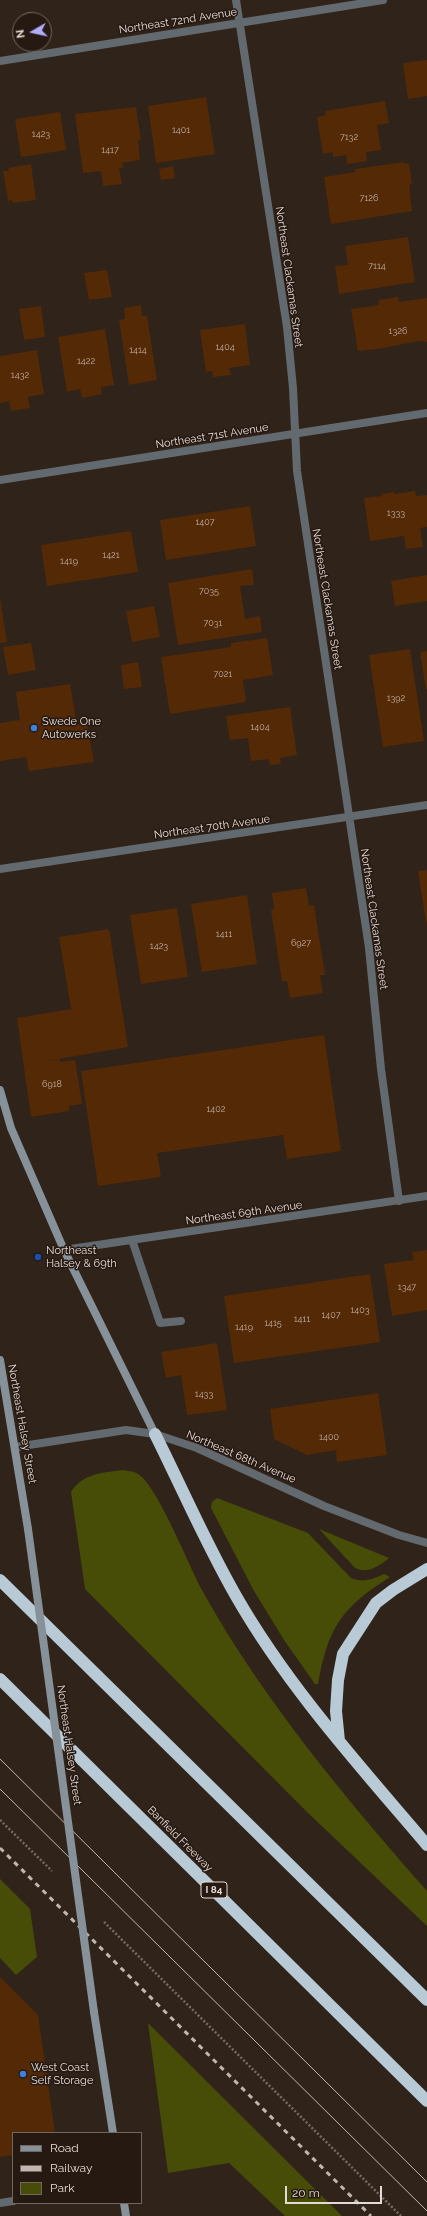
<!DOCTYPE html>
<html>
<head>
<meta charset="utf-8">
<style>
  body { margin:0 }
  #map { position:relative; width:427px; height:2216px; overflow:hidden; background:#30231a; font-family:Raleway,sans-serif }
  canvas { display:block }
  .legend { position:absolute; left:12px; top:2132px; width:130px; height:72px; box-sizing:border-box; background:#261911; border:1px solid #726760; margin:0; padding:5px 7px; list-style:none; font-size:12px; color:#e5dbd6 }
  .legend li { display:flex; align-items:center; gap:8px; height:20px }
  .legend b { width:20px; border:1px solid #726760 }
  .north { position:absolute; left:12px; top:12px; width:40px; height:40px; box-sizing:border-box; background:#261911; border:1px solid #726760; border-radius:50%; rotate:261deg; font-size:11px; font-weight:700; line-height:16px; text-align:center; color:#e5dbd6 }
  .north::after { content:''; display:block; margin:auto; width:14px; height:18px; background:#b1adfa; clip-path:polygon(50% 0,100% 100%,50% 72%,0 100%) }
  .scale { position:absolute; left:285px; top:2186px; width:97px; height:18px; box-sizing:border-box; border:2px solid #e5dbd6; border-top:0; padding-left:5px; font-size:12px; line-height:14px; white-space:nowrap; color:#e5dbd6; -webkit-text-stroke:3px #261911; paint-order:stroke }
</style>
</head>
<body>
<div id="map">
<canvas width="427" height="2216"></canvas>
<ul class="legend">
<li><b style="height:5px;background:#869199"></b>Road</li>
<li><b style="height:5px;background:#c1b6b1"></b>Railway</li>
<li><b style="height:11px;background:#474c06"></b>Park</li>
</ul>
<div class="north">N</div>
<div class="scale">20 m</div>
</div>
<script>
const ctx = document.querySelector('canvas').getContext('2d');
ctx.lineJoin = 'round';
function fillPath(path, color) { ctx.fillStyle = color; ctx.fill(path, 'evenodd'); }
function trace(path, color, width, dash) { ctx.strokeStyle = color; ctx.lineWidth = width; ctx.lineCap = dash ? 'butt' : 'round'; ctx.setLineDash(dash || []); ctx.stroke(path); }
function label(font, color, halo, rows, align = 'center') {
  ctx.font = font + ' Raleway,sans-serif'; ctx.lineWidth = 3; ctx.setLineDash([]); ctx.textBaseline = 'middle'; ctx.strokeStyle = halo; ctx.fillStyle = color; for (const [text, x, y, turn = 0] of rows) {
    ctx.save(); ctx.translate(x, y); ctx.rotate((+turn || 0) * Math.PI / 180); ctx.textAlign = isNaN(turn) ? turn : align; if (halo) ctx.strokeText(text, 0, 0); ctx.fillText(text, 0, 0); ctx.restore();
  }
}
fillPath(new Path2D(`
  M123,1470C127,1471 134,1471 138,1474C157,1485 189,1566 202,1590C261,1697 346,1799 427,1891V1926L307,1812L85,1589L71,1492C83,1473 102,1473 123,1470Z
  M217,1498L308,1533L351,1578C364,1583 373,1579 384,1574L390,1577C341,1608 328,1628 318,1684H315L284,1640L254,1591L211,1508L212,1502Z
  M319,1529L389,1558C378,1567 368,1574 355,1568Z
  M0,1879L30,1909L37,1957L16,1975L0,1958Z
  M148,2023L342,2216H285L229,2163L168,2173Z`), '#474c06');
fillPath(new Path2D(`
  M427,60V96L408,99L403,63Z
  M206,97L215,154L156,163L148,106Z
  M385,101L389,123L377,125L381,150L366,152L367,161L347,164L346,155L333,157V152L323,154L317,117L326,115L325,111Z
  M136,107L141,140H138L140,160L122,163L123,168H119L122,184L103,186L101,171L83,173L75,114Z
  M60,112L66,150L21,157L15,119Z
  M404,162V164L409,163L412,184L409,185L412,211L331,224L324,177L355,172V169Z
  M31,164L36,200L13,203L12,200L8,201L3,171H9L8,168Z
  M173,166L175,178L161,180L159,169Z
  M408,237L415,282L339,294L335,266L348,265L345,246Z
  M107,270L112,297L89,300L84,273Z
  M398,297L399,302L427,298V342L419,341L378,349L358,351L351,309L379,305L378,300Z
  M141,305L142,316H147L157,380L129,385L119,320L125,319L124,308Z
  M41,306L45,337L24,340L19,309Z
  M245,324L250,365L229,368L231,375L213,377L212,371L206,372L200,330Z
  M105,329L114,385L101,387L102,394L82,398L80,389L67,392L58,337Z
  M37,350L44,394L28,397L30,408L11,411L9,401L0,403V356Z
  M415,491L416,496L427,495V527L420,528L423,547L406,549L404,536L370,541L364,498L382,496V494L394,492V494Z
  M250,506L256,546L166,560L160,520Z
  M131,531L138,572L47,586L41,545Z
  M252,569L254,585L240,586L245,619L260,616L262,632L178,645L168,583Z
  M427,575V601L395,606L391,581Z
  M0,598L7,642L0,643Z
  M154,606L160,637L132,642L126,611Z
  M267,638L273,675L243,680L246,702L170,714L161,657L231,647V643Z
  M31,643L36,670L8,675L3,647Z
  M410,649L424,741L383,747L369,655Z
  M427,651V689L426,690L420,652Z
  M138,662L142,687L124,689L121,665Z
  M70,684L77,725L87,723L94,762L29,771L26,757L0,761V723L20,720L16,692Z
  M290,707L297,755L280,758L281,764L270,765L269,759L251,761L248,738L230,740L226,716Z
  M427,870V922H426L418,871Z
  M306,888L309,906L314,905L325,975H320L323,993L290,998L287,981L282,982L271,910L274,909L272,893Z
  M247,895L257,964L202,972L191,904Z
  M177,908L188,977L141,984L130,915Z
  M109,929L128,1047L35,1063L60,1059V1062L75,1060L82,1104L69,1106V1111L31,1117L17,1018L71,1009L59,937Z
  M324,1035L341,1151L287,1159L283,1135L157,1153L161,1177L98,1186L81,1071Z
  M427,1250V1310L392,1316L384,1264L414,1260L412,1252Z
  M370,1274L380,1342L234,1363L224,1296Z
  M217,1343L227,1410L187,1415L181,1375L166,1378L161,1352Z
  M378,1393L387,1455L337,1462L336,1450L307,1455L274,1439L270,1409Z
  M0,1977L38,2015L55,2133H13V2155L0,2157Z`), '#542906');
trace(new Path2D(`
  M0,1820L52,1871
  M104,1922L401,2216`), '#776b64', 2.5, [2, 2]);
trace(new Path2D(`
  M132,1240L160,1323L181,1321`), '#636a6f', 8);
trace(new Path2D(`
  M236,0L287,327L293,388L297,471L369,948L381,1069L399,1201
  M0,61L383,0
  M0,480L427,413
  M0,869L427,805
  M64,1250L427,1196`), '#636a6f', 8);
trace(new Path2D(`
  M16,1447L126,1430L155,1434L197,1448L324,1506L399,1535L427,1543
  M0,2203L13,2201`), '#636a6f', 8);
trace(new Path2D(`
  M0,1090L11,1128L64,1250L155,1434
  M0,1360L28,1529
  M94,2012L113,2133
  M124,2203L126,2216`), '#869199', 8);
trace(new Path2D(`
  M155,1434C182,1488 206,1544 236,1596C288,1687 360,1766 427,1845
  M0,1580L427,2000
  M0,1679L427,2101
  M339,1741L336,1711L338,1680L343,1654L376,1603L393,1590L427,1569`), '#b8cad6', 12);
trace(new Path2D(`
  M0,1759L427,2182
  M0,1789L427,2211`), '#c1b6b1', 1);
trace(new Path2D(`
  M0,1848L371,2216`), '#c1b6b1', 3, [5, 5]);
trace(new Path2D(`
  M28,1529L94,2012`), '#869199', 8);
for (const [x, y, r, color] of [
  [34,728,4,"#3f7fe0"],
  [38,1257,4,"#1a4fb4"],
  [23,2074,4,"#3f7fe0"]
]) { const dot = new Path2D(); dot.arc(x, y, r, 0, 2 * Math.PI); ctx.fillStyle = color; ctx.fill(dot); trace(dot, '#261911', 1.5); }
label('9px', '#c1aea2', null, [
  ["1401",181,130],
  ["1423",41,134],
  ["7132",349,137],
  ["1417",110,150],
  ["7126",369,198],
  ["7114",377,266],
  ["1326",398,331],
  ["1404",225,347],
  ["1414",138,350],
  ["1422",86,361],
  ["1432",20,375],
  ["1333",396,513],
  ["1407",205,522],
  ["1421",111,555],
  ["1419",69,561],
  ["7035",209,591],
  ["7031",213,623],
  ["7021",223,674],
  ["1392",396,698],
  ["1404",260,727],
  ["1411",224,934],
  ["6927",301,943],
  ["1423",159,946],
  ["6918",52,1084],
  ["1402",216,1109],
  ["1347",407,1287],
  ["1403",360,1310],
  ["1407",331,1315],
  ["1411",302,1319],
  ["1415",273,1323],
  ["1419",244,1327],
  ["1433",204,1394],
  ["1400",329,1437]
]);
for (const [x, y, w] of [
  [214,1890,26]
]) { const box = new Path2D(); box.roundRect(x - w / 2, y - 8, w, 16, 3); ctx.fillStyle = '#261911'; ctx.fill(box); trace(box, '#e5dbd6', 1); }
label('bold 10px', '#e5dbd6', null, [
  ["I 84",214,1890]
]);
label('11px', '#e5dbd6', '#261911', [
  ["Northeast 72nd Avenue",178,21,-9],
  ["Northeast Clackamas Street",289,277,82],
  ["Northeast 71st Avenue",212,436,-9],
  ["Northeast Clackamas Street",327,599,81],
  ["Northeast 70th Avenue",212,827,-8],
  ["Northeast Clackamas Street",374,919,82],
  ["Northeast 69th Avenue",244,1213,-8],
  ["Northeast Halsey Street",22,1424,80],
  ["Northeast 68th Avenue",241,1457,23],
  ["Northeast Halsey Street",69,1745,82],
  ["Banfield Freeway",180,1839,45]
]);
label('11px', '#e5dbd6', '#261911', [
  ["Swede One",42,722],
  ["Autowerks",42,735],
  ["Northeast",46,1251],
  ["Halsey & 69th",46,1264],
  ["West Coast",31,2068],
  ["Self Storage",31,2081]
], 'left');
</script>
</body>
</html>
